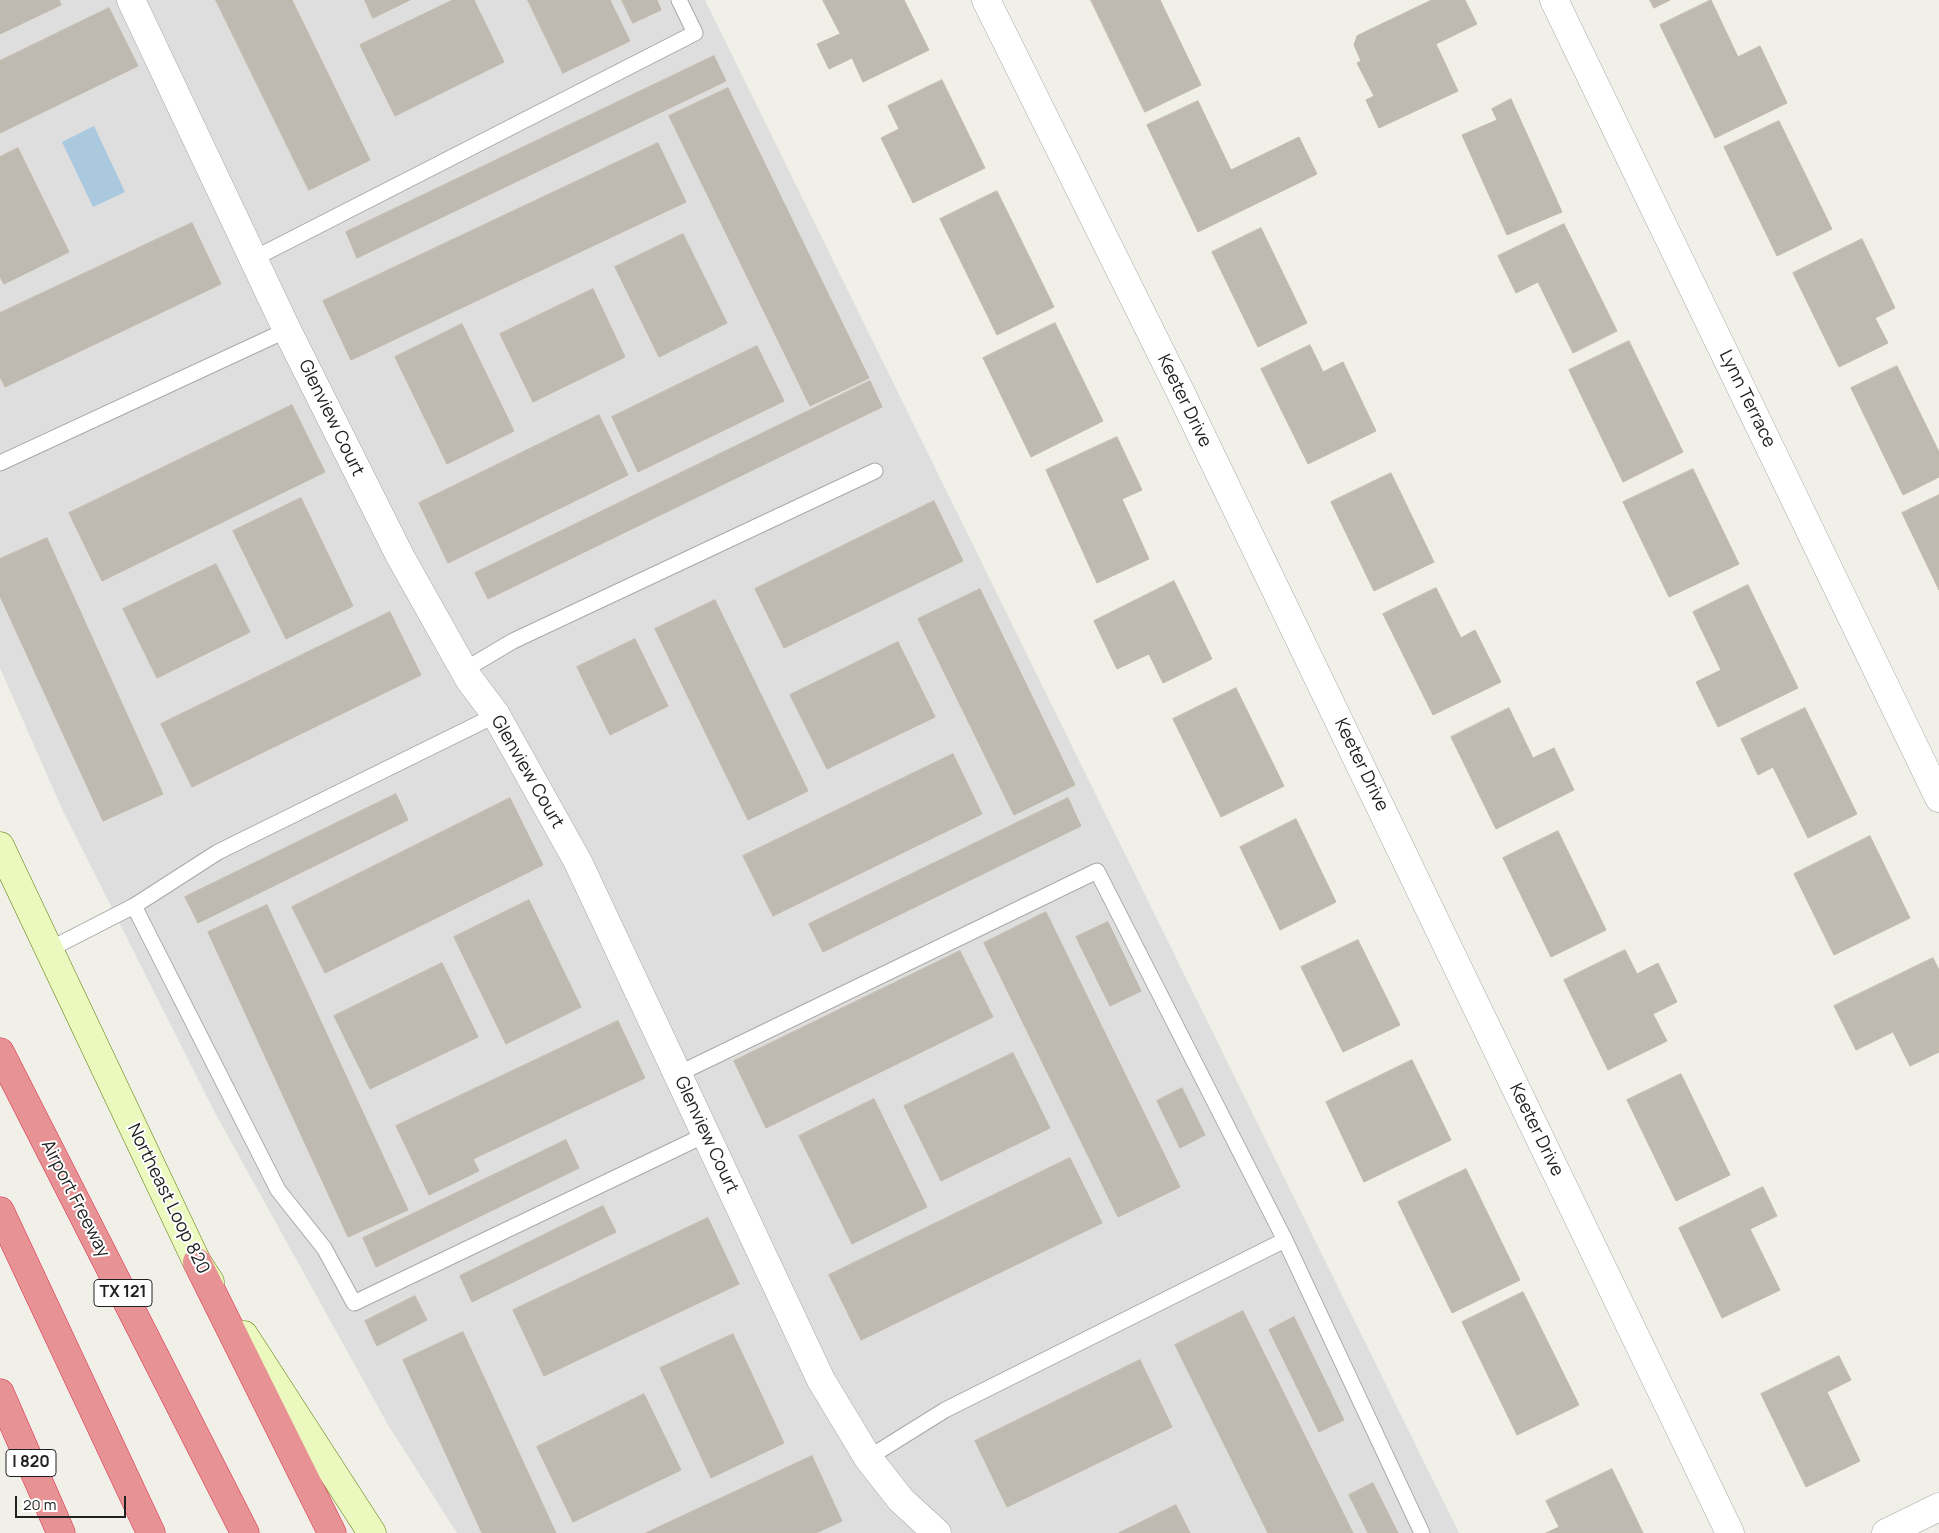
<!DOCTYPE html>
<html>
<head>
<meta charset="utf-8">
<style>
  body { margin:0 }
  #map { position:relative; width:1939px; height:1533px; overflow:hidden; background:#f1f0e8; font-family:Manrope,sans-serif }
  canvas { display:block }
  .scale { position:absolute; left:15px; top:1496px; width:111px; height:22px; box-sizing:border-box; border:2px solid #212121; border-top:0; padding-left:6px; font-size:15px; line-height:18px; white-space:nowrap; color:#212121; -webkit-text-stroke:4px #fff; paint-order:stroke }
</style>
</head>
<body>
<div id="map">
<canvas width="1939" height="1533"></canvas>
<div class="scale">20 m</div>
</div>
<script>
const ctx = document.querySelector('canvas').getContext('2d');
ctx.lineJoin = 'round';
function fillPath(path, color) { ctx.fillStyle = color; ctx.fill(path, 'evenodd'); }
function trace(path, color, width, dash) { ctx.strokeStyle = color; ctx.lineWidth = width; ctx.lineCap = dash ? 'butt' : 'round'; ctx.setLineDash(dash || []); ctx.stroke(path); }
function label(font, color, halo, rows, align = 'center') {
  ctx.font = font + ' Manrope,sans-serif'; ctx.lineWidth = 4; ctx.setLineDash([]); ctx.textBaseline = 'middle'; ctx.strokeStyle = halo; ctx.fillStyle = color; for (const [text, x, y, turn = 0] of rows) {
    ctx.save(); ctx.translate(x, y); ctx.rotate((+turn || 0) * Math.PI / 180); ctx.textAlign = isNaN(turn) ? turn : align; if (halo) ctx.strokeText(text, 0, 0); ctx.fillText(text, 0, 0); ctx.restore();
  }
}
fillPath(new Path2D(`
  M0,0H705L1459,1533H457L388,1425L214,1111L62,809L0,668Z`), '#dfdede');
fillPath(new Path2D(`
  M94,126L125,192L93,207L62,142Z`), '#aac9de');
const building = new Path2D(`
  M0,0H59L61,5L0,34Z
  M216,0H292L370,160L309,190Z
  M365,0H410L373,18Z
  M453,0H474L504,62L395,116L360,45Z
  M528,0H610L630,41L563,73Z
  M622,0H657L661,10L633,23Z
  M823,0H904L929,50L863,82L852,58L829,69L817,44L840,34Z
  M1091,0H1160L1201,85L1145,112Z
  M1432,0H1465L1477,24L1436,44L1458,91L1379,128L1366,100L1374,96L1357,63L1361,61L1354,45L1357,36Z
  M1650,0H1670L1654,8Z
  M1711,0L1738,57L1760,46L1787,103L1715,138L1660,25Z
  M109,8L138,66L0,133V61Z
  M714,56L726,81L357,258L346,232Z
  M942,80L985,168L913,203L881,138L899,129L888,106Z
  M728,88L869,378L810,406L669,116Z
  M1511,99L1562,212L1507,235L1462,135L1497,120L1492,109Z
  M1198,101L1231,170L1299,137L1317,174L1198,232L1147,125Z
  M1779,121L1832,229L1777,256L1724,147Z
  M658,143L686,202L351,360L323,301Z
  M18,148L69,252L4,284L0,277V157Z
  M997,191L1054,307L997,335L940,219Z
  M192,223L221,284L5,387L0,377V313Z
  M1564,224L1617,331L1573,353L1538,282L1516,293L1498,256Z
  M1261,228L1307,323L1258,347L1212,252Z
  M683,234L727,323L659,357L615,267Z
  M1862,239L1895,308L1875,318L1888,343L1839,367L1793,273Z
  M593,289L625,357L533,402L500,334Z
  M1055,323L1103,421L1031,457L983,358Z
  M462,324L514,431L447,464L395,357Z
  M1629,341L1683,452L1623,482L1569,370Z
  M1310,345L1323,372L1343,362L1376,431L1308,464L1261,369Z
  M757,346L784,401L638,472L612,417Z
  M1897,366L1939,452V477L1903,495L1851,388Z
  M870,381L882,407L488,599L475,573Z
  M292,405L325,472L102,581L69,513Z
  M599,415L628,475L448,563L419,503Z
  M1117,437L1142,490L1122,499L1149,559L1097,583L1046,470Z
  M1693,469L1739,564L1669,597L1623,502Z
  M1391,473L1434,562L1374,591L1331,502Z
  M1939,495V590L1902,513Z
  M301,498L353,606L286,639L233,531Z
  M934,501L963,561L784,648L755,589Z
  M47,538L163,794L103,821L0,596V559Z
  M216,564L250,632L157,678L123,609Z
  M1174,581L1212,659L1163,683L1149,654L1117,669L1094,621Z
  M1748,585L1798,688L1718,727L1696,682L1721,670L1693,612Z
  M1436,588L1461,638L1475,630L1501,682L1433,715L1383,614Z
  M980,589L1075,785L1014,815L918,619Z
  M715,600L808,791L748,820L655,629Z
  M390,612L421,675L192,787L161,724Z
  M635,639L668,706L610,735L577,667Z
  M898,642L935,717L827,769L790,695Z
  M1236,688L1284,786L1221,817L1173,719Z
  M1509,708L1533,758L1554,748L1574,790L1496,829L1451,737Z
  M1805,708L1857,814L1808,838L1773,767L1758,775L1741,739Z
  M953,754L982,814L773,916L743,856Z
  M396,794L408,820L198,923L185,897Z
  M510,798L543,865L325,973L292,907Z
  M1068,798L1081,826L823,952L809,924Z
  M1296,819L1336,902L1280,930L1240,847Z
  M1558,831L1606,930L1551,957L1503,858Z
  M1870,836L1910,918L1834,955L1794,874Z
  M529,900L581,1007L506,1044L454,937Z
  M267,905L408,1210L348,1237L208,932Z
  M1046,912L1180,1187L1118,1217L984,943Z
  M1108,922L1141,991L1110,1006L1076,937Z
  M1358,940L1400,1025L1343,1052L1301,967Z
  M1625,950L1637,974L1658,963L1677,1002L1653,1014L1667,1041L1608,1070L1564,980Z
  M960,951L993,1017L766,1128L734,1061Z
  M1933,958L1939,970V1052L1910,1066L1893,1032L1856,1050L1834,1006Z
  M442,963L478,1037L370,1089L334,1016Z
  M618,1021L645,1078L473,1159L479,1171L429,1195L396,1126Z
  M1013,1053L1050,1128L941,1181L904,1106Z
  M1412,1060L1451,1140L1364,1182L1326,1102Z
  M1681,1074L1730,1175L1676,1201L1627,1100Z
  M1182,1088L1205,1135L1180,1148L1157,1101Z
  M874,1099L927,1207L852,1244L799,1136Z
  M566,1140L579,1168L376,1267L363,1238Z
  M1070,1158L1102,1223L861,1340L829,1275Z
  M1466,1169L1520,1280L1452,1313L1398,1202Z
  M1763,1187L1777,1216L1750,1229L1780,1290L1722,1318L1679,1228Z
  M603,1206L616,1232L472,1302L460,1276Z
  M708,1218L739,1284L544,1376L513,1310Z
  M1523,1292L1579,1405L1517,1435L1462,1322Z
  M415,1296L427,1320L377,1346L365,1321Z
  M1243,1311L1353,1533H1268L1175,1345Z
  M1294,1317L1344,1420L1319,1432L1269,1330Z
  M463,1332L556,1533H482L403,1360Z
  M733,1334L784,1443L711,1478L660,1368Z
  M1839,1356L1851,1380L1827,1392L1860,1461L1806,1487L1761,1394Z
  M1140,1360L1172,1427L1007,1507L975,1441Z
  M644,1394L681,1470L573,1522L537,1447Z
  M812,1456L842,1521L816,1533H646Z
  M1612,1469L1643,1533H1546L1559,1527L1546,1501Z
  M1373,1483L1398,1533H1368L1349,1495Z
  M1176,1505L1190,1533H1119Z`);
fillPath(building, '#beb9b1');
trace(building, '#c3b9aa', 1);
const service = new Path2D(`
  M253,259L695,33L679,0
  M0,463L287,330
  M464,670L513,641L875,471
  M134,906L218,852L496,715
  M48,950L134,906L278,1190L324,1248L354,1303L705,1135
  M678,1074L1097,871L1285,1240L945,1410L868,1458
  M1285,1240L1422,1533`);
const minor = new Path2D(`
  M131,0L287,330L400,556L469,679L496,715L578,862L821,1380L868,1458L901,1500L937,1533
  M986,0L1179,389L1730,1533
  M1554,0L1939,798
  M1886,1533L1939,1507`);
const secondary = new Path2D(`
  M0,846L197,1262L210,1282
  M244,1335L372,1533`);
const motorway = new Path2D(`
  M0,1052L245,1533
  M0,1211L151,1533
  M197,1262L332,1533
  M0,1393L61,1533`);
trace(service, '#a8a8a8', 17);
trace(minor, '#a8a8a8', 29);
trace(secondary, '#5a7a06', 29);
trace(motorway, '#da2b4a', 29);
trace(service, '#fff', 15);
trace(minor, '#fff', 28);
trace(secondary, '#ecf9be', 28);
trace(motorway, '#e79294', 28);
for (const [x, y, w] of [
  [123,1293,58],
  [31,1463,50]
]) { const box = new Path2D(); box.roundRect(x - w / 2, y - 13.5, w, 27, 4); ctx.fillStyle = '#fff'; ctx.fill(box); trace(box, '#212121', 1); }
label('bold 16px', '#212121', null, [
  ["TX 121",123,1293],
  ["I 820",31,1463]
]);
label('18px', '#212121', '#fff', [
  ["Lynn Terrace",1747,399,64],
  ["Keeter Drive",1184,401,64],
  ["Glenview Court",331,418,64],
  ["Keeter Drive",1361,765,64],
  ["Glenview Court",527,772,60],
  ["Keeter Drive",1536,1130,64],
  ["Glenview Court",706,1135,65],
  ["Airport Freeway",75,1199,63],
  ["Northeast Loop 820",168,1199,64]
]);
</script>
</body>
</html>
